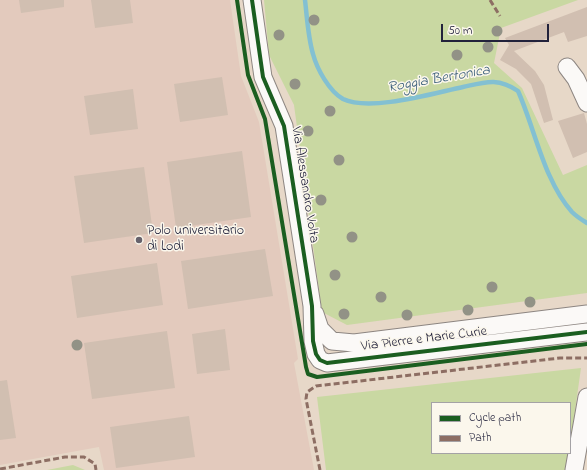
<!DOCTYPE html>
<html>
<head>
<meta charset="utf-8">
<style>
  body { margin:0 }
  #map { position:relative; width:587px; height:470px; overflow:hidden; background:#e7d8c8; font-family:"Indie Flower",sans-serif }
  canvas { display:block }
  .legend { position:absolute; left:431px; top:402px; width:140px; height:52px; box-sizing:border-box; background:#fbf7ec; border:1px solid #a4a2a5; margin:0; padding:5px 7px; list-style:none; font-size:12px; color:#22223b }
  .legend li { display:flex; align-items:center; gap:8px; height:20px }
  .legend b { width:20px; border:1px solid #a4a2a5 }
  .scale { position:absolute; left:441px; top:24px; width:108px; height:18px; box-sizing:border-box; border:2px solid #22223b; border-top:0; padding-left:5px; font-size:12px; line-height:14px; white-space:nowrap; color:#22223b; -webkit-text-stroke:3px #fbf7ec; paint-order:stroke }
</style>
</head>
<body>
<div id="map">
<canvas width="587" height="470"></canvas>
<ul class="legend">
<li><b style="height:5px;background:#1b5e20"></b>Cycle path</li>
<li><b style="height:5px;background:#8d6e63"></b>Path</li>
</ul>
<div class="scale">50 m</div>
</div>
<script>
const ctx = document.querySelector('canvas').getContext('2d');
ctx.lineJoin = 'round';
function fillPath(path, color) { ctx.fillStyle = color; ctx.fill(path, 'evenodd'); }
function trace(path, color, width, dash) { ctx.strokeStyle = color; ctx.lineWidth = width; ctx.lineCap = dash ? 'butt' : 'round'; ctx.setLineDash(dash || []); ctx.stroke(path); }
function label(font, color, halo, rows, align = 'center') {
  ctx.font = font + ' "Indie Flower",sans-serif'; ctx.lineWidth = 3; ctx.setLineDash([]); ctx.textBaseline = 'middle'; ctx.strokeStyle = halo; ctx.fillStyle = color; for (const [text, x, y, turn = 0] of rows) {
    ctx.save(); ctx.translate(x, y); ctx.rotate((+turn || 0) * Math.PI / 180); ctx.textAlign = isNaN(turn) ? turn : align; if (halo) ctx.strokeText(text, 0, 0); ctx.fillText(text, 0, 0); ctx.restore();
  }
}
fillPath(new Path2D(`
  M0,0H230L241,76L259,122L298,359L294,363L314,470H104L99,447L0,465Z`), '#e3cabd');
fillPath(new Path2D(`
  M264,0H578L501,28L494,63L522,88L563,175L587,165V293L347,325L322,312L294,105L269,55Z
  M581,368L570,446V403H432V453H569L567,470H326L317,397Z
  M73,465L85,470H47Z`), '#c9d8a2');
trace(new Path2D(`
  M305,0C307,17 308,37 313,54C317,69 329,91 343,99C370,112 434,93 463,87C485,82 498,77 518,91C535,129 544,181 572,212C576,216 582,220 587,223`), '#83c0d2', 4.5);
fillPath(new Path2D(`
  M19,0H64V7L21,13Z
  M91,0H130L133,23L95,28Z
  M587,7V36L568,42L564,32L514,51L535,71L544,85L553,120L544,123L531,84L516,69L500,60L509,45L505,38Z
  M222,77L228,115L180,122L174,84Z
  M133,89L138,129L90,135L84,96Z
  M584,113L587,124V152L573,158L558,121Z
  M242,151L251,217L176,228L167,162Z
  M144,167L153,233L84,243L74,176Z
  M265,249L273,296L188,309L181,261Z
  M157,263L163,305L77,318L71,276Z
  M225,329L230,370L197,374L192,334Z
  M167,331L175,388L92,399L84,343Z
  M7,380L16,438L0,440V381Z
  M189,416L195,457L116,468L110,427Z`), '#d1bfb1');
const minor = new Path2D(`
  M252,0L263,77L284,126L312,306L313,341L316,354L320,360L327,363L587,332
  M567,67L576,79L587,103
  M315,314L320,329L332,341L354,343L587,314
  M574,470L587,397`);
trace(minor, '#8d8682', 19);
trace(minor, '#fbf9f7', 17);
trace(new Path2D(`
  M490,0L500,16
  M0,469L65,457H84L95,464L96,470
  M320,470L306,399L307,392L316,386L560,358H587`), '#8d6e63', 3, [6, 3]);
trace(new Path2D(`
  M237,0L248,75L265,119L306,367L308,374L317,377L587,344
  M252,0L263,77L284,126L312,306L313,341L316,354L320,360L327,363L587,332`), '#1b5e20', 4);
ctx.fillStyle = '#929286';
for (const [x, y] of [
  [314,20],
  [497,31],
  [279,35],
  [488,47],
  [457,55],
  [295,84],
  [330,111],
  [308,131],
  [339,160],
  [321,200],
  [352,237],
  [335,275],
  [492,287],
  [381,297],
  [530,302],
  [468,310],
  [344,314],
  [407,315],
  [77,345]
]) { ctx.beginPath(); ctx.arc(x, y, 5.5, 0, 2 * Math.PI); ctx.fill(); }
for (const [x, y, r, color] of [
  [139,240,4,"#67626c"]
]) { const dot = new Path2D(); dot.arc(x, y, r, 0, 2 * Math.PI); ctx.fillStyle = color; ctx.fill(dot); trace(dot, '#fbf7ec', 1.5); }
label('14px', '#22223b', '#fbf7ec', [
  ["Via Alessandro Volta",304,185,81],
  ["Via Pierre e Marie Curie",424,340,-7]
]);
label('14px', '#22223b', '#fbf7ec', [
  ["Polo universitario",147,232],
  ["di Lodi",147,248]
], 'left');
label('italic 15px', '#385d79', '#fbf7ec', [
  ["Roggia Bertonica",439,80,-10]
]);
</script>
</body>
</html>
